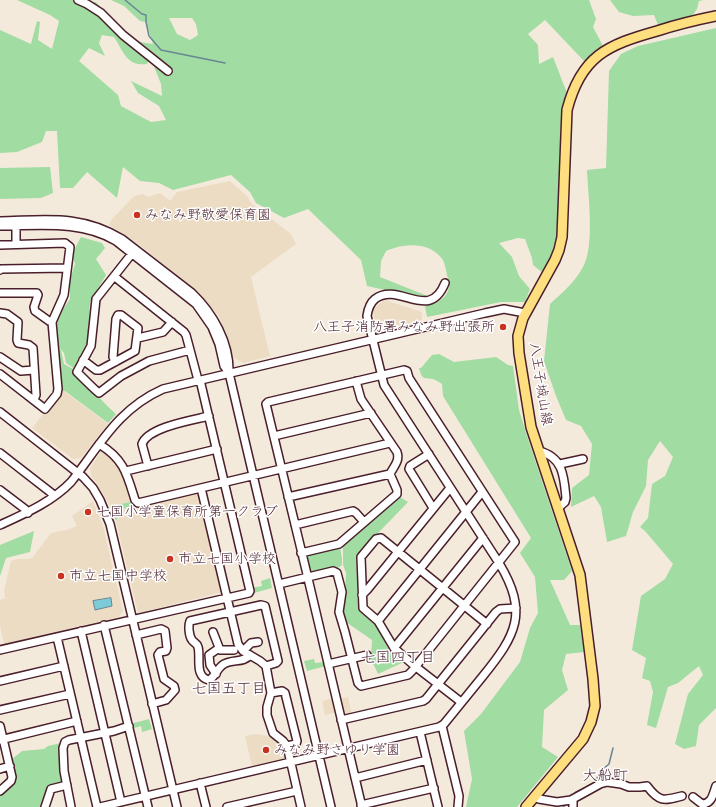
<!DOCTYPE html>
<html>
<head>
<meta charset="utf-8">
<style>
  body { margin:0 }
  canvas { display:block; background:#f4eadc }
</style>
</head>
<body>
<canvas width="716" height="807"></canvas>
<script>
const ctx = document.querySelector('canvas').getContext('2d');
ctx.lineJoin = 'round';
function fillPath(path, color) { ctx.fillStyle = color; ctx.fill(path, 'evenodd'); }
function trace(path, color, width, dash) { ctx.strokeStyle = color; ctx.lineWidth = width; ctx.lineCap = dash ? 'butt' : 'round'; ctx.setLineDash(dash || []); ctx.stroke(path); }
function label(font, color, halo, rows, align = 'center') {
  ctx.font = font + ' Pangolin,"Klee One",sans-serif'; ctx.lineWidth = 3; ctx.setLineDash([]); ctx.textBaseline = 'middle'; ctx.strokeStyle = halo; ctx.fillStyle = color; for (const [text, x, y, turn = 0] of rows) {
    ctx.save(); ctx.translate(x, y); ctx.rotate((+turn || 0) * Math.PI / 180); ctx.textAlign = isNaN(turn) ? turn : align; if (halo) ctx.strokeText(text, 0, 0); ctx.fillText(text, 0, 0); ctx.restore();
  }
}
fillPath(new Path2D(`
  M230,181L247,196L252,204L291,234L296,244L251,277L270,356L243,363L233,357L226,332L218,315L199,293L137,243L109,225L112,219L134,196L143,194L148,197L160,193L170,201L177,192Z
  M385,300L422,312V320L376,332L373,310L377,305Z
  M64,391L108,424L81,458L73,459L32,428L61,392Z
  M101,452H105L115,462L123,472L126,481L131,502L110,506L98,485L91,476L90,468Z
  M197,492L200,493L223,592L138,613L116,522L122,512V509Z
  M93,501L103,526L123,611L119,617L4,644L0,625V600L5,598L4,591L11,561L17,559H29L32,558L51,533L67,530L77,526L72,516Z
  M348,697L352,715L345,717L342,715L338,700Z
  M334,698L337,712L325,715L322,701Z
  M256,734L268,736L280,744L286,759L252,767L245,736Z`), '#ecdcc4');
fillPath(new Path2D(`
  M17,0H78L96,2L127,40L153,44L146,22L140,21L124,6L111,0H589L596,19L593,27L603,46L584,61L545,20L528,34L538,45L539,64L553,57L567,93L564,102L561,121L557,242L552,257L543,273L533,265L532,258L525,239L518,238L499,243L512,257L519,276L530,289L525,302H501L427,317L425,306C432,304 440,302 445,296C450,290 450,282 447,275C446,271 445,264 443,260C430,241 404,243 386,251L381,261L380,277L430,297L425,299L367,286L361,260L308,209L284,218L256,203L250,192L231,175L173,190L159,183L140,181L123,167L117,198L87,172L73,188H60L57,131H46L42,142L17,152L0,153V30L31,44L37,21L40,22L38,40L52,49L59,21L50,15ZM169,18H192L196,24L198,35L190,40L177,34ZM102,35L114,37C123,51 127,67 147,64L152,52L153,64L161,84L162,96L131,81L138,93L159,106L166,120L151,122L121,106L118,95L79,61L89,48L105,56L99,43Z
  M610,0H704L699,1L697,9L692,16L658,25L654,15L633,16L619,12Z
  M716,28V708L699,725L696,746L684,749L675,744L688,694L703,675L699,666L678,683L668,687L656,728L647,725L653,692L650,681L642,678L646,658L632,650L641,596L665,579L673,564L645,531L640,527L648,518L652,484L665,476L673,457L660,441L648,460L646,486L633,512L626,536L607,542L601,507L594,496L571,507L572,488L589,475L592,444L581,426L566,420L556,396L544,361L550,304C562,293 575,282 583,267C595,246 588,195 587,170L606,168L609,71L621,54L638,46Z
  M50,167L53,193L41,198L0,199V168Z
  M81,237L102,243L105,248L96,259L106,275L90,302L87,345L75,369L66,363L64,353L58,346L57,321L63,309L70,299V280L75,264L72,254Z
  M58,347L61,350L64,364L75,370L74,373C89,385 101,401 116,414L108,423L65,391H61Z
  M439,354L454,362L496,357L508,365L513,366L519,410L526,433L572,571L564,580H550L570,625H580L584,652L566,654L562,670L568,690L544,710L542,747L558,757L517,807H466L472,779L464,731L481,714L520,662L530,628L538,613L535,577L520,553L531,538L443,396L442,384C439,382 436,380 433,379C423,378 422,379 419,368H421L432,355Z
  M400,497L408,502L356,556L358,607L376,624L391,654L404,662L378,674L371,659L372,640L346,622L342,607L345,592L346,573L343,565V545Z
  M131,502L132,506L122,509L121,512L116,521L110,506Z
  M34,531L30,552L6,558L0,576V545Z
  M340,547L342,558V565L338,568L311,574L309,573L305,557L307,554Z
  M270,578L272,588L254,593L252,588L262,586L261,581Z
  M314,659L315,663L324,662L326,666L307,671L304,661Z
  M149,719L152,729L142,732L141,726L131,729L130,724Z
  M61,743V773L62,782L61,784L48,787L41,807H0V795L15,779L11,760L22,751L44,749L48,746Z`), '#a1dca2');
const water = new Path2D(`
  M111,598L112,606L95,610L93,601Z`);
fillPath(water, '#7ccbd8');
trace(water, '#688693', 1);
trace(new Path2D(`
  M125,0L142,14L146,15V22L149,36L161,50L225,63
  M595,784L597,778L603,769L609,764L613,748
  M572,796L576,792L589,786
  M563,807L567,804`), '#688693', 1.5);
const minor = new Path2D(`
  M78,0L87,4L101,13L123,35L168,71
  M0,221C47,220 81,214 122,239L192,293C213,313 230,343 229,373L331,807
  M0,226C39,226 81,220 116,241L196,304L212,327L219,344L224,366L229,373
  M16,226V244
  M0,245L65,243L70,247L64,295L52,322L58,389L57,394L45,409L0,374
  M134,251L96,299L91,346L77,372C80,375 97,392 99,393L121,376L149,361L190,350
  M0,270L1,269L67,268
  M115,277L184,332L186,335L198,380
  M0,293H37L38,295L34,307L35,311L49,321L52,322
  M0,313L7,314L18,322L17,340L18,343L29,345L33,348L36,395L34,400
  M138,338L163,332L172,322
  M0,357L21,371L34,370
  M83,360L96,370H100L135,351L138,328L121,315H118L116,319L113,357L115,362
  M0,412L83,477L93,488L100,500L110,524L177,807
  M274,436L371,413
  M99,444C124,459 127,474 135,500L138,503L390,443
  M539,451C563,457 564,476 566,498L565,502L558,508
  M0,453L54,495
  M429,454L410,466L409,469L433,508
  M560,464L583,459
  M148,466L142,444C148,427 193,420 209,416
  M126,471L217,449
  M201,488L238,644L243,651L260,661L266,666L271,693L267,707V715L273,733L283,741L287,746L301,807
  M0,490L25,509L28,513
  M288,497L390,474
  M0,525C24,514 52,502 71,482C100,445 118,409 163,389L485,313L504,309L525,313
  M295,525L353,511L356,513L364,522
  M301,553L339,544L397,494V490L390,474C394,466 400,461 397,452L361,399L356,381
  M279,584L333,571L337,573L342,592L339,612L345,632L358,683L361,686L408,675L412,671L515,542L409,378L407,371L404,370L268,402L266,404C299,538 330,673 362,807
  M362,595L367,590L450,488
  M378,621L482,492
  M104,625L148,807
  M81,631L121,802
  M213,632L220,650H234
  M136,635L161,629L165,631L167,648L166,651L160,652L158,655L164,679L174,686L175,690L166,700L152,704
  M57,637L97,807
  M394,648L483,538
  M0,650L249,593L250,591L200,380
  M243,651L251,643L258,642
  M250,655C244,663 233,659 224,664C217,668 216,676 209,680C194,677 201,657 198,647C197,643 194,643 192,640C189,636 188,626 190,621L261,605L265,606L278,661L276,663L266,666
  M328,664L367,655
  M216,674L210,665L209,655L219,648
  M0,681L64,666
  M271,693L282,691L285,693L297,741L296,744L287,746
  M461,702L416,667L394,648L378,621L363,608L361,557L376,539L381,538L487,624
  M0,710L70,694
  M341,720L423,701L426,699L496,612L500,609L516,608
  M0,726L12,777L11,781L0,791
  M442,726L459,796L458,807
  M420,732L438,807
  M0,740L77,721
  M0,769L10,766
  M355,778L427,760
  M200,783L206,807
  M535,797L539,799L557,802L571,800L600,784L607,782L621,784L629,787H640L647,786C659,802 663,801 682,796
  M693,797L702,804C712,804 713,794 716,786
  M361,805L434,788
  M45,807L51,789L67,785
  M71,807L64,771L63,748L65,742L69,740L114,731L129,726
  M100,807L439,727L444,724C457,708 470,692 483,676C516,635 529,613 499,563L384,385L367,316C368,309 370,303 375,299C399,281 429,323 445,283
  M227,807L297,791
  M573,807V799`);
const major = new Path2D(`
  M526,807L583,739L591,722L595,706L593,679L580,575L531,427L519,353L518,336L523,318L555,260L559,250L562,237L567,110C581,56 607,45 657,31C676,25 696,20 716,16`);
trace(minor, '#4a1f2b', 10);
trace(major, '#4a1f2b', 12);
trace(minor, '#fff', 7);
trace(major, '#fedf80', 9);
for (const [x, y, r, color] of [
  [137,215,4,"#c8321e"],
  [503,327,4,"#c8321e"],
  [88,512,4,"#c8321e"],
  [170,559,4,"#c8321e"],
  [61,576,4,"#c8321e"],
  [266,750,4,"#c8321e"]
]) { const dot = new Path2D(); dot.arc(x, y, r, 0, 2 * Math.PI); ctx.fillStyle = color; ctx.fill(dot); trace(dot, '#fff', 1.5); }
label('14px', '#4a1f2b', '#fff', [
  ["みなみ野敬愛保育園",145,215],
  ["八王子消防署みなみ野出張所",495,327,"right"],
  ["七国小学童保育所第一クラブ",96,512],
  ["市立七国小学校",178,559],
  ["市立七国中学校",69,576],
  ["みなみ野さゆり学園",274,750]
], 'left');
label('14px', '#4a1f2b', '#fff', [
  ["八王子城山線",540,384,81]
]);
label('15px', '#4a1f2b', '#fff', [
  ["七国四丁目",398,658],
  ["七国五丁目",229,689],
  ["大船町",605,776]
]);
</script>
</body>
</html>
